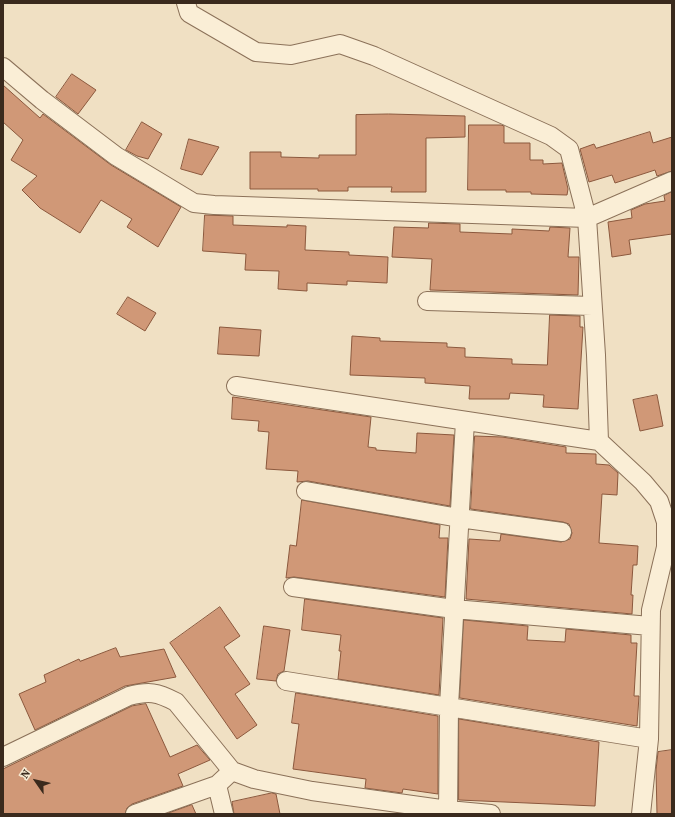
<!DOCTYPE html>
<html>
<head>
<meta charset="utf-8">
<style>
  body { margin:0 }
  #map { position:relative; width:675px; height:817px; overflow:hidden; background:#f0e0c3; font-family:"Source Serif 4",serif }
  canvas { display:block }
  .frame { position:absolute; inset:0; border:4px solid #3a2a1d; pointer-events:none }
  .north { position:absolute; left:16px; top:761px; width:40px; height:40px; -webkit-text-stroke:3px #f7ebd3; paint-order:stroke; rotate:304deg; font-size:11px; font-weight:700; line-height:16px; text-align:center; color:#3a2a1d }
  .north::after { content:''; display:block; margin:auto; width:14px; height:18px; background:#3a2a1d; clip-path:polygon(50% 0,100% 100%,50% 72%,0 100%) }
</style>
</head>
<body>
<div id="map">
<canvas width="675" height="817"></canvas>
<div class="frame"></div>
<div class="north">N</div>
</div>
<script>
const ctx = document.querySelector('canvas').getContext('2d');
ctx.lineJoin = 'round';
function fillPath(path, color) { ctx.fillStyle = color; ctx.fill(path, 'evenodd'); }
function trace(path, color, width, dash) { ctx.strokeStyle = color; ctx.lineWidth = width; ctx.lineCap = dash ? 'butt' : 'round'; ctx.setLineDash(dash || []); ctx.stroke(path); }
const building = new Path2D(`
  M72,74L96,90L78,114L56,97Z
  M3,85L40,118L43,114L111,165L181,207L158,247L127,227L132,219L101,200L80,233L40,208L22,190L37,176L11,160L23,140L3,122Z
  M389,114L465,116V137L426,138V192H391L392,187H348V191H318V189H250V152H281V157L319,158V155H356V115Z
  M142,122L162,134L148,159L137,156L126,150Z
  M469,125H501L504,126V143H530V160H543V164L562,163L568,189L567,195L531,194V192H506V190H468Z
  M650,132L653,143L672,137V171L657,176L655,170L615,183L612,175L589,182L580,149L594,144L596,148Z
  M189,139L219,147L202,175L181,169Z
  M672,192V234L629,240L631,254L612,257L608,222L632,218L631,210L645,204L665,201L664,196Z
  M205,215L233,216V225L287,227V225L306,226L305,250L349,252V255L388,257L387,283L347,281V285L307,283V291L278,289L279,271L245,270L246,254L203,251Z
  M429,223L460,224V232L512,234V229L549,231L550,227L570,228L568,257H579L578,295L430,290L432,259L392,257L394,227L428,228Z
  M128,297L156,313L145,331L117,314Z
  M550,315L580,316V327H583L578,409L543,407L544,395L510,393L509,399H469L470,386L425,383V378L350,375L352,336L380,338V341L447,343V347L465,348V357L512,359V364L547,365Z
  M220,327L261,330L259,356L218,354Z
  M657,395L663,426L640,431L633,400Z
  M233,397L371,417L368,447L376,448V450L416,453L417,433L454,435L450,506L308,481L297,482L298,471L266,469L269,432L258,431L259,421L232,419Z
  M475,436L502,437L566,447V453L596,454V464L609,465L618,473L617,495L602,494L599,543L638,546L637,565H633L631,595H633L632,614L466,599L469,539L500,541L501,534L561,542L570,539L572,533L569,524L563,522L471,509Z
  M302,500L440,525L439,538H448L445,597L294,577L286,578L290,545L296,546Z
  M305,599L443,618L439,695L338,679L341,651H339L341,635L302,630Z
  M220,607L240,636L224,647L250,684L235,694L257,725L237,739L170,643Z
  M464,620L528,626L527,640L565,642L566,629L631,635V643H637L634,696H639L637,726L460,698Z
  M264,626L290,630L284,671L278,674L276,681L257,679Z
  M116,648L120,657L164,649L176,677L125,686L35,730L19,694L46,682L44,675L79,659L80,661Z
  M296,693L438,716V794L403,789L402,793L365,788L366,779L293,769L299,724L292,723Z
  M146,704L170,757L197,745L210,760L178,774L183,786L132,804L127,808L125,814H3V769L132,706Z
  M459,719L599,742L595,806L459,800Z
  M672,750V814H657L656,770L658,752Z
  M272,793L276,794L280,814H234L232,802Z
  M192,805L196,814H166Z`);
fillPath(building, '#d09877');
trace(building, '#8b583d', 1);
const minor = new Path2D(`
  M186,3L189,13L256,52L291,55L340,44L374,56L551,136L569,149L587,218L596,355L599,441L643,482L659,501L666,522V547L651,610L649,739L641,814
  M3,67L42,100L116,156L194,203L214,205L587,218L672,181
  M427,301L592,306
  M236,386L599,441
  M306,491L459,518L562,532
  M293,587L454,609L650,626
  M286,681L649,739
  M3,757L129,696C149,691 157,692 176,702L232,771L254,779L312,791L448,810L491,814
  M217,785L224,814
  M135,814L217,785L232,771
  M448,814L449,706L465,421`);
trace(minor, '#8b7159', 20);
trace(minor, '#faeed6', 18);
</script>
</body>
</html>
